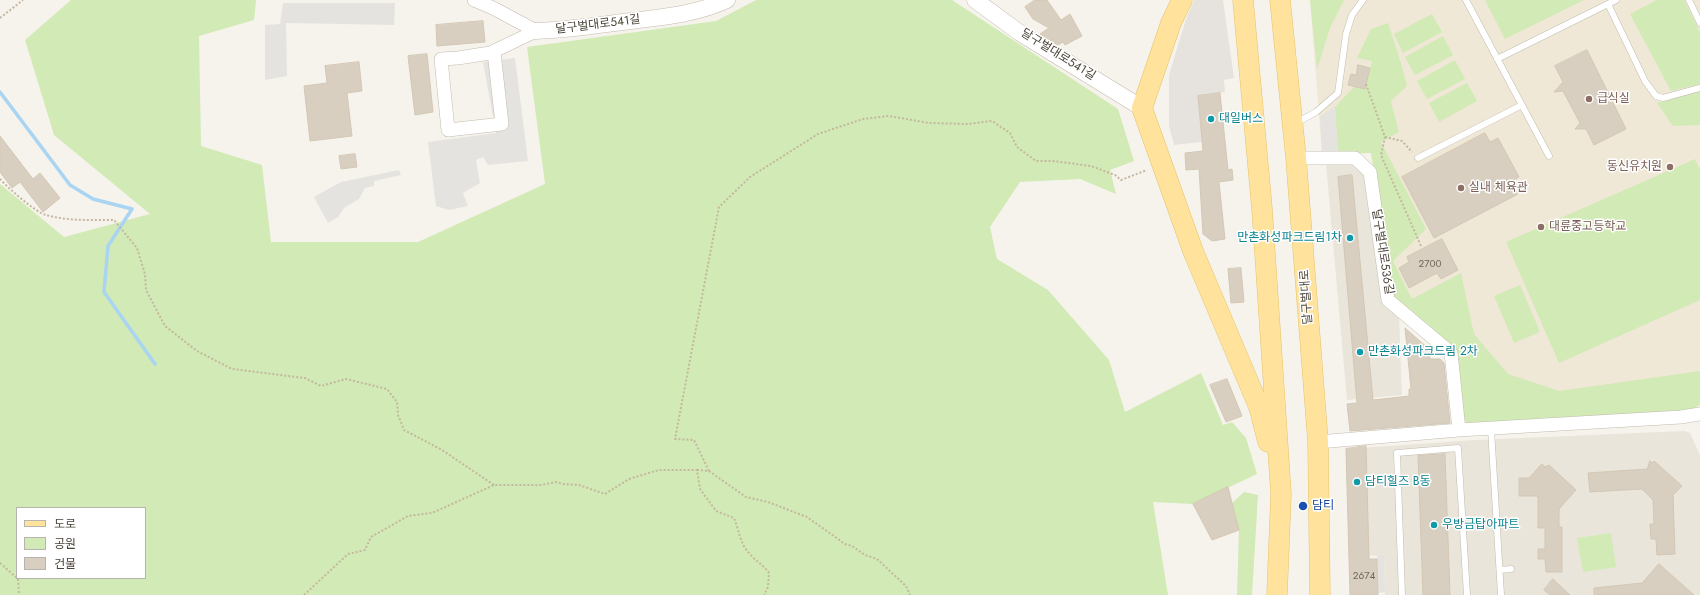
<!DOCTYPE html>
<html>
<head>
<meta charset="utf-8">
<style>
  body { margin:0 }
  #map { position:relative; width:1700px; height:595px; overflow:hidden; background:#f6f3ec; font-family:Jost,"Noto Sans KR",sans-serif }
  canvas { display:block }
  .legend { position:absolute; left:16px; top:507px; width:130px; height:72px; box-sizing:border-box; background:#fff; border:1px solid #b7b4b0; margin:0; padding:5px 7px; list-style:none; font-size:12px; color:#4b4439 }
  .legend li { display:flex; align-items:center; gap:8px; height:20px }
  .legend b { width:20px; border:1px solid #b7b4b0 }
</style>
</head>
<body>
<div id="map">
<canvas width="1700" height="595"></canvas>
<ul class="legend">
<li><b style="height:5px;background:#ffe39c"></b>도로</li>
<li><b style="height:11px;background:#d2eab5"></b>공원</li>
<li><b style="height:11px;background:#d8cfc1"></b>건물</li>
</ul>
</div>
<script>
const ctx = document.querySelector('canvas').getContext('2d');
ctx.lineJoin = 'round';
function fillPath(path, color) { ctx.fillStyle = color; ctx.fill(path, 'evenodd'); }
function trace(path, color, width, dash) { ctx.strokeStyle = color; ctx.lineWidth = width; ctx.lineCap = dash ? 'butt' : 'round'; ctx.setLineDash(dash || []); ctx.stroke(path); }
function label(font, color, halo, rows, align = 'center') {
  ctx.font = font + ' Jost,"Noto Sans KR",sans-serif'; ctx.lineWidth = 3; ctx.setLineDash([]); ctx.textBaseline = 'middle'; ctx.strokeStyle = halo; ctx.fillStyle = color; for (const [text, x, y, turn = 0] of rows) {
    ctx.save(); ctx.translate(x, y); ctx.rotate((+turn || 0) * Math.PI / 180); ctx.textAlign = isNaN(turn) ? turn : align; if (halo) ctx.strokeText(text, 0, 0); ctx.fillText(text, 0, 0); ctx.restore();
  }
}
fillPath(new Path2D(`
  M1352,162L1366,173L1399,315L1402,395L1347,400L1326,164Z
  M1685,431L1690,433L1700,455V595H1385L1384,555L1349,557L1346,449L1475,440Z`), '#eae5da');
fillPath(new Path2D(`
  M1194,0H1223L1234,78L1224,80L1225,92L1198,96L1202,142L1174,145L1169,126V75L1185,22Z`), '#e6e2dd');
fillPath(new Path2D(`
  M1310,0H1700V405L1468,425L1455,350L1394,299L1371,153L1322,154Z`), '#efe8d6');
fillPath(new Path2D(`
  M71,0H256L254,20L199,36L201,146L262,165L271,242H418L545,184L527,47L716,21L756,0H952L1118,109L1134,161L1110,170L1116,194L1080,179L1020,182L990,227L997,259L1048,290L1109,360L1125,412L1201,373L1223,425L1232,422L1246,438L1257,474L1193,504L1153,502L1168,595H0V184L64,237L150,214L54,135L25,40ZM17,508H145V578H17Z
  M1310,0H1344L1330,28L1317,69Z
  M1485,0H1584L1505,39Z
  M1657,0H1684L1700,32V84L1671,91L1630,14Z
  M1432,14L1442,32L1403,53L1394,34Z
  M1388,23L1400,60L1407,86L1391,101L1399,132L1381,142L1426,229L1393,261L1412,299L1461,273L1474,334L1508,374L1559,391L1700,371V405L1689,411L1468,425L1461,417L1455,350L1394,299L1371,153L1338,154L1335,107L1355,86L1365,89L1372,61L1357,58L1371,29Z
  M1443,36L1453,55L1415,75L1405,57Z
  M1455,60L1465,79L1427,99L1417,81Z
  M1467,83L1477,101L1439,122L1429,103Z
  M1700,92V125L1673,126L1657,103Z
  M1695,159L1700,170V300L1559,363L1506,242Z
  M1520,285L1540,332L1514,343L1494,296Z
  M1244,492L1258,495L1252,595H1237L1239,530L1232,503Z
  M1611,533L1616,567L1583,572L1577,538Z`), '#d2eab5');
fillPath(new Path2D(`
  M283,3H395L394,25L286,23L287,76L265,80V25L280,24Z
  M515,58L528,161L488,165L483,157L476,160L480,183L463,193L468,206L449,210L436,206L428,142L496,133L483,62Z
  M1335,107L1338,154H1322L1320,117Z
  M399,170L401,175L374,181V186L365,188L359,199L344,208L338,217L328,223L314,197L341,182Z
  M1377,555H1384L1385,592L1378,593Z`), '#e5e3e0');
trace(new Path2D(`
  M0,92L70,185L93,199L132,209L108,246L104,292L155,364`), '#a9d4f2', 3.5);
const building = new Path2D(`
  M1035,0H1047L1061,20L1070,14L1082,36L1065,45L1063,42L1058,45L1040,34L1049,28L1033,19L1025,7Z
  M483,21L485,42L437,46L436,25Z
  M1587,50L1626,129L1594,145L1586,129H1575L1580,123L1563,91L1554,92L1563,82L1555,66Z
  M427,54L433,112L415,115L408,56Z
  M359,62L362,91L347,93L352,136L310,141L304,86L327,83L325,66Z
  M1358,65L1370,68L1365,89L1348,85L1351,74L1356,75Z
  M1220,93L1228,170L1232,169L1233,180L1219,182L1225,239L1212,241L1203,234L1199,169L1186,170L1185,153L1203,151L1198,96Z
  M1485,133L1490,142L1498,138L1519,177L1511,181L1518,194L1434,238L1402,177Z
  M0,136L33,179L40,173L60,198L43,212L20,182L12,188L0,172Z
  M355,154L357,167L341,169L339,156Z
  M1352,175L1373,400L1409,396V389H1411L1405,328L1429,349L1430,359H1440L1444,363L1450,423L1350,431L1347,404L1357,403L1338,177Z
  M1442,239L1458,270L1441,279L1437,273L1409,288L1399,268L1409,262L1407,257Z
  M1241,268L1244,302L1231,303L1228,269Z
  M1227,379L1242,416L1226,422L1210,385Z
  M1366,446L1369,559H1377L1378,595H1350L1346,449Z
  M1445,454L1450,595H1423L1418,456Z
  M1650,461L1652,463L1654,461L1682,486L1673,495L1675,554L1657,555L1656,539H1651L1650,524H1654L1653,500L1642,489L1590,492L1588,473L1647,469Z
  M1542,464L1545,467L1549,465L1576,490L1559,509V527H1562V572H1546L1545,559H1538V549H1545V528H1538V496H1519V478H1529Z
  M1228,487L1239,530L1212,540L1193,504Z
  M1659,564L1694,595H1594V588L1642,583Z
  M1553,579L1570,595H1550L1544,590Z`);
fillPath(building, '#d8cfc1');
trace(building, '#d3c7b4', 1);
const service = new Path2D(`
  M1466,0L1549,156
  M1689,0L1700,23
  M1608,4L1645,81L1656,96L1663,98L1700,88
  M1497,59L1616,0
  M1296,123L1316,112L1338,93L1346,34L1352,15L1363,0
  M1418,158L1522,105
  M1491,429L1501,595
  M1500,570L1511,569
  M1402,595L1397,453L1458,448L1467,595`);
const minor = new Path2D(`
  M474,0L493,8L536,31
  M494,52L502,124L448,130L441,59L458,58L490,53L536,31
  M1296,158H1355L1370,172L1388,300L1451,353L1459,430
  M1318,442L1459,430L1681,417L1700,414`);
const tertiary = new Path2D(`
  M975,0L1020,33L1142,108
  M536,31C568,30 599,25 631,21C663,17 697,14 727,0`);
const primary = new Path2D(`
  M1182,0L1171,23L1142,108L1193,251L1259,407L1268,442
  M1243,0L1262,209L1281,494L1277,595
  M1280,0L1296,158L1318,442L1320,595`);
trace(service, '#c2bbae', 7);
trace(minor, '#c2bbae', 14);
trace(tertiary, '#c2bbae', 17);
trace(primary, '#e6c16a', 21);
trace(new Path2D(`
  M0,18L23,0
  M1366,84L1385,137L1381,155L1421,246
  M1385,137L1402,141L1412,152
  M0,179C8,188 35,212 46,215C67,221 91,220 114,220L137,248L145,274L146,290L165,326L197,351L232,369L305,378L321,386L346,379L387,389L397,402L398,415L404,430L442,450L494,485
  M697,470L709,471L746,497L768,502L807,517L845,544L852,546L865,555L877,559L906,586L910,595
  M709,471L694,440L675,439L719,207L750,177L818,134L863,119L889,116L929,123L967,124L992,121L1010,133L1017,147L1036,161H1052L1091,166L1115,175L1121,180L1147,170
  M0,563L18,579L19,595
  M304,595L348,554L365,550L371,537L408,516L432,513L494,485H541L556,482L563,484L579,485L605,494L629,479L659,470H697L700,489L716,511L734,518C739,530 740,544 749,553C755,561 764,565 769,573L768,587L764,595`), '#c4b79f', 2, [2, 2]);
trace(service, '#fff', 6);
trace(minor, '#fff', 13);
trace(tertiary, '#fff', 16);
trace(primary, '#ffe39c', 20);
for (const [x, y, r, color] of [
  [1589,99,4,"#8d6e63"],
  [1211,119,4,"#0f9aa8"],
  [1670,167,4,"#8d6e63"],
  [1461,188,4,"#8d6e63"],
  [1541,227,4,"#8d6e63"],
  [1350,238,4,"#0f9aa8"],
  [1360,352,4,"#0f9aa8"],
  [1357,482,4,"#0f9aa8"],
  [1303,506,5,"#1a4fb4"],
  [1434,525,4,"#0f9aa8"]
]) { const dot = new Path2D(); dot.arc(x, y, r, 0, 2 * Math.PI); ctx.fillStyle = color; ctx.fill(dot); trace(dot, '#fff', 1.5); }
label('10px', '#6e675b', null, [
  ["2700",1430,265],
  ["2674",1364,577]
]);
label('12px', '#4b4439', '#fff', [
  ["달구벌대로541길",598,25,-7],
  ["달구벌대로541길",1058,55,32],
  ["달구벌대로536길",1382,252,81],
  ["달구벌대로",1307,297,-94]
]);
label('12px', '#785e54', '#fff', [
  ["급식실",1597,99],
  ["동신유치원",1662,167,"right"],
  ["실내 체육관",1469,188],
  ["대륜중고등학교",1549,227]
], 'left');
label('12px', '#0d838f', '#fff', [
  ["대일버스",1219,119],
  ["만촌화성파크드림1차",1342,238,"right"],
  ["만촌화성파크드림 2차",1368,352],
  ["담티힐즈 B동",1365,482],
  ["우방금탑아파트",1442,525]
], 'left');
label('12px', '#164399', '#fff', [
  ["담티",1312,506]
], 'left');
</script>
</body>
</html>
